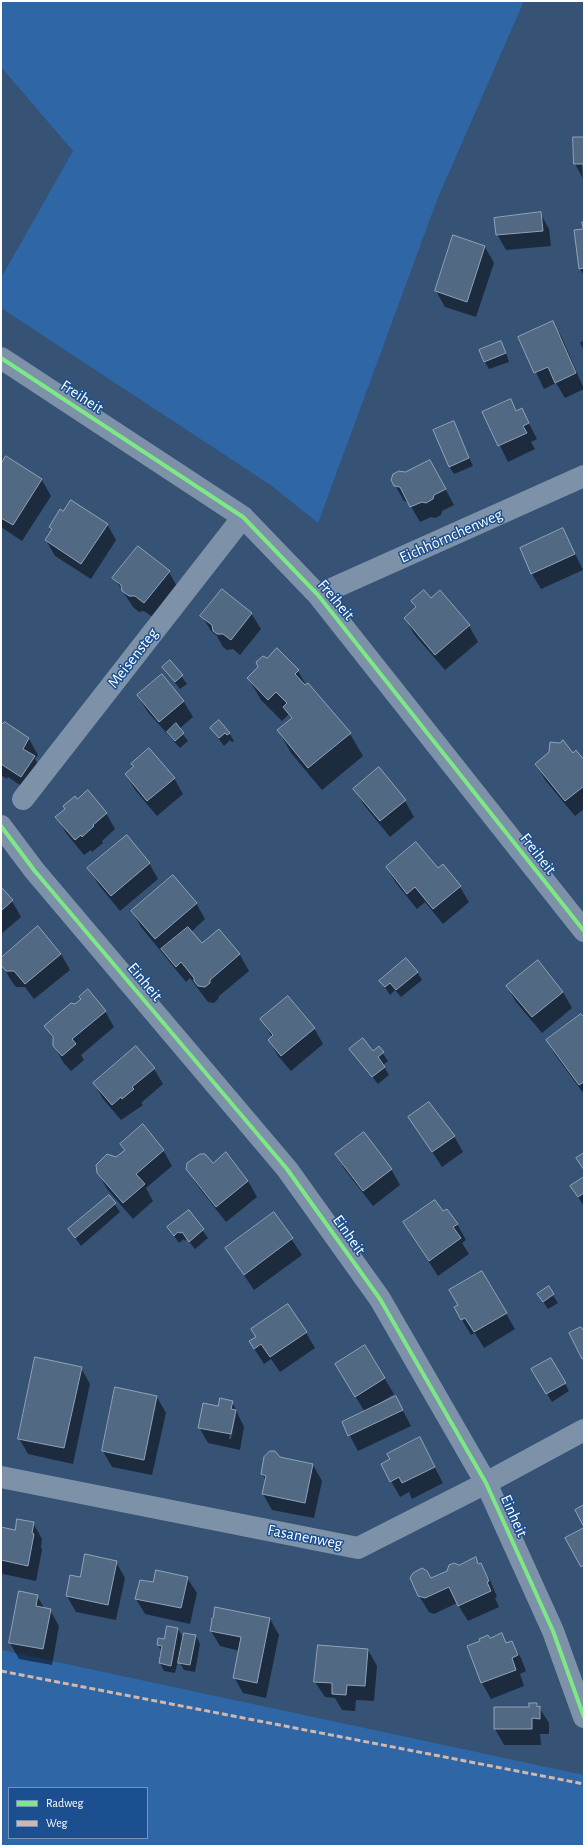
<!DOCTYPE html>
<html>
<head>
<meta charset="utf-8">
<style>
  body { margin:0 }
  #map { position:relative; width:585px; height:1847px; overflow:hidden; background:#365274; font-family:"Alegreya Sans",sans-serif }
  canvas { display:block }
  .frame { position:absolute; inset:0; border:2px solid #fff; pointer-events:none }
  .legend { position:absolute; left:8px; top:1787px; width:140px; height:52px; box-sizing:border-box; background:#1b4f8f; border:1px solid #7695bc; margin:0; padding:5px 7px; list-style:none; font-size:12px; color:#fff }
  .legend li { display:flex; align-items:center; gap:8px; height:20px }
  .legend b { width:20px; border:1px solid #7695bc }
</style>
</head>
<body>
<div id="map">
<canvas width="585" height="1847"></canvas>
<div class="frame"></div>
<ul class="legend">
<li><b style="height:5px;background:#7ce984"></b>Radweg</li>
<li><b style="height:5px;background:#d1b7ad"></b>Weg</li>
</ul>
</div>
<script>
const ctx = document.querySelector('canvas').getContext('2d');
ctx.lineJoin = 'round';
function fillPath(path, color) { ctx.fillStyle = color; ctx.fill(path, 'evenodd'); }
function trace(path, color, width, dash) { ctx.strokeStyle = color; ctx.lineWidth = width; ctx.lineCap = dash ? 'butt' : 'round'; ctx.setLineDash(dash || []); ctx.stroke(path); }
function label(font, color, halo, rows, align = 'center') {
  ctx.font = font + ' "Alegreya Sans",sans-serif'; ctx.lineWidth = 3; ctx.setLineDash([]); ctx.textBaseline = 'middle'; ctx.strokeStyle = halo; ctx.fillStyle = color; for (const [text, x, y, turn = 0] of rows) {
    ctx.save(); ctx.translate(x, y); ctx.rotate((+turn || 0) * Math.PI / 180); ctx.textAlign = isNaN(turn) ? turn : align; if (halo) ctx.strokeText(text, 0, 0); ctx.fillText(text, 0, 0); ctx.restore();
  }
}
fillPath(new Path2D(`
  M1,1H524L437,200L318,523L272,486L1,308V278L73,151L1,67Z
  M1,1650L584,1775V1846H1ZM9,1788H147V1838H9Z`), '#2f66a5');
fillPath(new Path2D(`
  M584,138V180L575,164Z
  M540,213L549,229L551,246L506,250L497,234Z
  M584,223V276L580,269Z
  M454,237L485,247L494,263L476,317L445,307L436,291Z
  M553,322L562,338L584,389L565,398L556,383L544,389L519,337Z
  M584,341V352L580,342Z
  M505,350L509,362L489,369L485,362Z
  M510,400L517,412L522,410L537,439L531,442L535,449L508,462L484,413Z
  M454,423L473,466L454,474L449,466Z
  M6,457L42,480L51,496L22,541L1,527V466Z
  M439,477L454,505L442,511L441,515L435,518L431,517L420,522L409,503L404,501L395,485Z
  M107,524L116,540L91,579L55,556L46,540L52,531L50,527Z
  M563,529L583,570L541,589L532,574Z
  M169,572L178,588L154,618L144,611L139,612L133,607L114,578Z
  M440,591L469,626L478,642L445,670L414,634L405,618L416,609L412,602L431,599Z
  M251,613L261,629L240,655L233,649L227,650L223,647L217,636L211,631L202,616Z
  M170,661L187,684L180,689L163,667Z
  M298,671L306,685L350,734L363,756L322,790L291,753L278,730L291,719L289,714L282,721L261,700L248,678Z
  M161,676L184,702L193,717L179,729L188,741L180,748L147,711L138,695Z
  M5,723L29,739L38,755L35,759L43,773L30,792L8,777L7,779L1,775V727Z
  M211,728L229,733L234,741L232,742L230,740L224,746Z
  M573,754L584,762V809L575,816L545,780L536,764Z
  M132,764L174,778L183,794L157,816L135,790L126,774L134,767Z
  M379,769L405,801L414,817L390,837L364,805L355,789Z
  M77,800L106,813L115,829L102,841L103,843L92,852L91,850L84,855L66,833L57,817Z
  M149,863L158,879L120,911L98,884L89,868Z
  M387,868L438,869L460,887L469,902L443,924L425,902L417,909L396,883Z
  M1,888L12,901L21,917L1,934Z
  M196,903L205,919L191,932L202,945L219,930L240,955L249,971L219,996L218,999L214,1003L208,1002L190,978L186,982L141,927L132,911Z
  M38,927L61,954L70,970L34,999L25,987H16L10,979L1,962L2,957Z
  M417,972L422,980L401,997L395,990L390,995L381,981Z
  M507,986L563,992L572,1008L542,1033L516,1002Z
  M105,1011L114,1027L81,1055L84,1060L71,1071L63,1062L54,1045V1041L46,1027Z
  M261,1019L314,1028L323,1044L291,1071L278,1056L269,1040L272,1037Z
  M584,1019V1094L556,1056L547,1041Z
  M136,1047L154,1069L163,1084L141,1103L143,1105L121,1120L103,1099L94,1083Z
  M379,1048L388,1061L383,1065L389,1075L378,1084L351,1049L373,1052Z
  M429,1103L454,1136L463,1152L442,1167L410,1118Z
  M121,1144L163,1150L172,1166L146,1188L153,1201L133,1219L107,1189L98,1173L125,1151Z
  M336,1154L391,1169L400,1185L373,1206L345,1170Z
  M213,1165L248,1181L257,1197L226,1222L197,1185L187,1169Z
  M584,1178V1207L572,1186Z
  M109,1196L120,1212L81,1246L69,1229Z
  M189,1212L208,1238L195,1249L187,1239L185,1241L184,1239L179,1243L168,1227Z
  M274,1213L302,1255L254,1290L226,1249Z
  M443,1213L457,1224L466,1240L462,1243L469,1254L438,1276L404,1223Z
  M482,1272L515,1329L484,1348L475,1333L471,1335L455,1308L459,1306Z
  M548,1288L558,1303L548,1309L538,1294Z
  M306,1333L315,1348L280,1372L271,1359L264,1364L250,1342L257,1337Z
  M365,1346L394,1394L373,1407L374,1408L396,1398L411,1426L358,1451L343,1423L365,1412L345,1380Z
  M551,1359L569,1391L552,1402L533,1370Z
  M81,1368L90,1384L73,1464L28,1454L19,1438Z
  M157,1397L166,1413L152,1475L112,1467L103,1451Z
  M232,1402L244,1427L240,1450L208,1443L199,1427L219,1407ZM234,1415H236L231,1439H229Z
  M419,1438L443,1483L412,1499L409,1492L400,1497L391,1481V1460Z
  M313,1465L322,1481L314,1518L272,1510L263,1494L266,1481L262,1474Z
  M33,1523L42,1539L41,1547L42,1550L36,1581L3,1574L1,1570V1528L16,1531Z
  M475,1559L490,1580L497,1597L495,1598L499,1607L468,1621L457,1603L434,1614L429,1612L419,1596L431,1579Z
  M116,1562L125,1578L116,1620L76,1612L67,1596L81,1578Z
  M187,1578L197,1593L190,1624L145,1614L136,1599L153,1584Z
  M37,1596L45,1609L50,1610L59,1626L52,1665L19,1659L10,1643Z
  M270,1619L279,1635L266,1698L243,1693L234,1677L240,1651L220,1646L211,1631Z
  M178,1629L184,1639L196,1636L200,1644L195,1672L184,1670L178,1660L175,1673L164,1671L160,1663L162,1652L158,1645Z
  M502,1634L507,1644L512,1643L521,1658L526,1671L520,1674L524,1686L491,1699L482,1683L468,1647Z
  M368,1650L377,1666L374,1701L356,1700L355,1711L342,1710L335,1698L325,1697L315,1682Z
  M537,1704L549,1723V1734H540L541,1745H504L495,1729Z`), '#0007');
const building = new Path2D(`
  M573,137H584V194L583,164H574Z
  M541,212L543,231L496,235L494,218Z
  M582,222H584V268L579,269L574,230L583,229Z
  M453,235L485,246L467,302L435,291Z
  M553,321L576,373L555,383L548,367L534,373L518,337Z
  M501,341L506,353L484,362L479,350Z
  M511,399L516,411L522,408L529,423L523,426L527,433L498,446L482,412Z
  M454,421L469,458L449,467L433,430Z
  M6,456L42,479L13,525L1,518V464Z
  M430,460L446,489L434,495L433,499L426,503L422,502L410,507L400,487L394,486L391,480L393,474L399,471L405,472Z
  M71,500L108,524L81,564L45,540L52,529L49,527L60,509L63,511Z
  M563,528L575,554L531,574L520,548Z
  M138,546L170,571L144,603L135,596H129L122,591L121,585L112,578Z
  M222,589L252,613L231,640L223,634H217L213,631L212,625L200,616Z
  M424,590L431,598L440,590L470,625L435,655L404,618L416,607L411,601Z
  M277,648L299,670L295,674L305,685L308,683L351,733L308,768L277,730L292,718L283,707L287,703L276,692L268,700L247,678L258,667L256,662L263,656L267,658Z
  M170,660L183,675L175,682L162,667Z
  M162,674L184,701L159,722L137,695Z
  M219,720L230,733L227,735L225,733L219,738L210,728Z
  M5,722L29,738L23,749L35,756L21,777L1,764V725Z
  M176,723L184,733L175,741L167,732Z
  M563,740L573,753L576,750L584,760V786L565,801L535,764L549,752L550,742L560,743Z
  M149,748L175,778L147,801L125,774L134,766L131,764Z
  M379,767L406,800L380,821L353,789Z
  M88,790L107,813L93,825L94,826L82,837L81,835L75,840L55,817L65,809L63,806L75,796L77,799Z
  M127,835L150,863L111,896L87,868Z
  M416,842L438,868L443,864L461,886L433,909L415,887L407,894L386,867Z
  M173,875L197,903L155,939L131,911Z
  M1,887L13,900L1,911Z
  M38,926L61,954L25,984L14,971H6L1,965V958Z
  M188,927L202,943L219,929L240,954L210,980V983L205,987L198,986L194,981V978L181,962L176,967L161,949Z
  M406,958L418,972L396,990L390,983L385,987L379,981Z
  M538,960L563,992L532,1017L506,986Z
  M88,989L106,1011L72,1039L76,1044L62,1056L53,1046V1037L44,1026L71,1003L75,1004L81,999L79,997Z
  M288,996L315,1028L281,1056L268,1040L273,1035L260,1019Z
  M581,1014L584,1017V1082L579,1085L546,1040Z
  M363,1038L373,1051L379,1046L384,1052L378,1057L385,1067L372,1077L349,1049Z
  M136,1046L155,1068L132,1087L134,1089L122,1099L121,1097L112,1105L93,1083Z
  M429,1102L455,1136L432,1152L408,1117Z
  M143,1124L164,1150L136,1174L145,1184L123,1203L97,1173L96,1165L107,1154L116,1157L125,1150L120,1144Z
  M364,1132L392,1169L363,1191L335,1154Z
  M226,1152L248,1181L216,1207L186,1169L187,1163L200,1154H205L213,1163Z
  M584,1153V1170L576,1158Z
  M584,1177V1193L578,1197L570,1186Z
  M109,1195L116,1203L75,1238L68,1229Z
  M435,1200L443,1211L447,1209L458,1224L453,1227L461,1238L429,1261L403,1222Z
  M189,1210L204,1229L189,1242L182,1232L180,1233L178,1232L174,1236L167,1227Z
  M274,1212L293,1238L244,1275L225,1248Z
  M482,1271L507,1313L474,1332L465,1318L461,1320L454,1307L458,1305L449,1290Z
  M549,1286L554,1294L543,1302L537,1294Z
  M288,1304L307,1332L270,1357L261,1344L254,1349L249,1341L256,1337L251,1329Z
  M581,1327L584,1331V1358L582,1359L569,1333Z
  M365,1345L385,1378L355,1397L335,1364Z
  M35,1357L82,1367L64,1448L18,1439Z
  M551,1358L566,1383L546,1394L531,1369Z
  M115,1387L157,1396L144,1460L102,1451Z
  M396,1396L403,1410L348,1436L342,1422Z
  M220,1398L233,1401L231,1409L236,1410L231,1434L198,1428L203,1403L218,1406Z
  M420,1437L435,1467L402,1483L399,1477L390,1482L381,1464L390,1459L387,1454Z
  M270,1451H275L280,1457L313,1464L305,1503L262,1494L266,1476L261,1474L264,1457Z
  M584,1505V1527L575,1510Z
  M17,1519L34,1522L32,1533L34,1534L28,1566L1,1560V1527L15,1530Z
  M584,1528V1565L581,1567L565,1538Z
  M85,1554L117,1561L108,1605L66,1596L70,1575L80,1577Z
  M476,1557L478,1564L481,1563L489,1581L487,1582L491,1591L458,1606L449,1587L425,1598L418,1596L410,1578L413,1573L422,1568L427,1571L431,1578L447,1571L449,1565L454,1563L459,1565Z
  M156,1570L188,1577L181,1608L135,1599L140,1580L153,1582Z
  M19,1591L38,1595L36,1606L51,1609L43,1649L9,1643Z
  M215,1607L270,1618L257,1683L233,1678L241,1637L210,1631L212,1620L211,1619L213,1618Z
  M167,1626L178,1628L171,1666L159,1663L162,1646L157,1645L158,1638L164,1639Z
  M184,1633L196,1635L190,1665L178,1663Z
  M502,1633L506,1643L512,1641L518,1655L512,1658L516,1670L481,1683L467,1646L480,1641L479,1639L488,1635L490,1638Z
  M318,1645L368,1649L365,1686L347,1685L346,1695L332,1694V1683L314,1682Z
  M529,1703H537V1707L540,1706V1719L532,1718V1729H494V1707H529Z`);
fillPath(building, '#526984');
trace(building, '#92a2b6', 1);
trace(new Path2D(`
  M1,358L243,517L318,595L584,931
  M318,595L584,476
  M23,799L243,517
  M1,826L34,870L287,1169L380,1299L486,1483L553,1631L584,1717
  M1,1477L358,1548L486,1483L584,1430`), '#7d92a8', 22);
trace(new Path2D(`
  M1,1671L584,1784`), '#d1b7ad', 3, [6, 3]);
trace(new Path2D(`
  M1,358L243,517L318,595L584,931
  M1,826L34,870L287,1169L380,1299L486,1483L553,1631L584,1717`), '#7ce984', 4);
label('16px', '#fff', '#1b4f8f', [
  ["Freiheit",82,397,33],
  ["Eichhörnchenweg",451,536,-24],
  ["Freiheit",336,600,50],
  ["Meisensteg",133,658,-52],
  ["Freiheit",538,854,52],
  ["Einheit",145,982,50],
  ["Einheit",349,1235,55],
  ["Einheit",514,1516,66],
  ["Fasanenweg",305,1537,11]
]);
</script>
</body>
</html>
